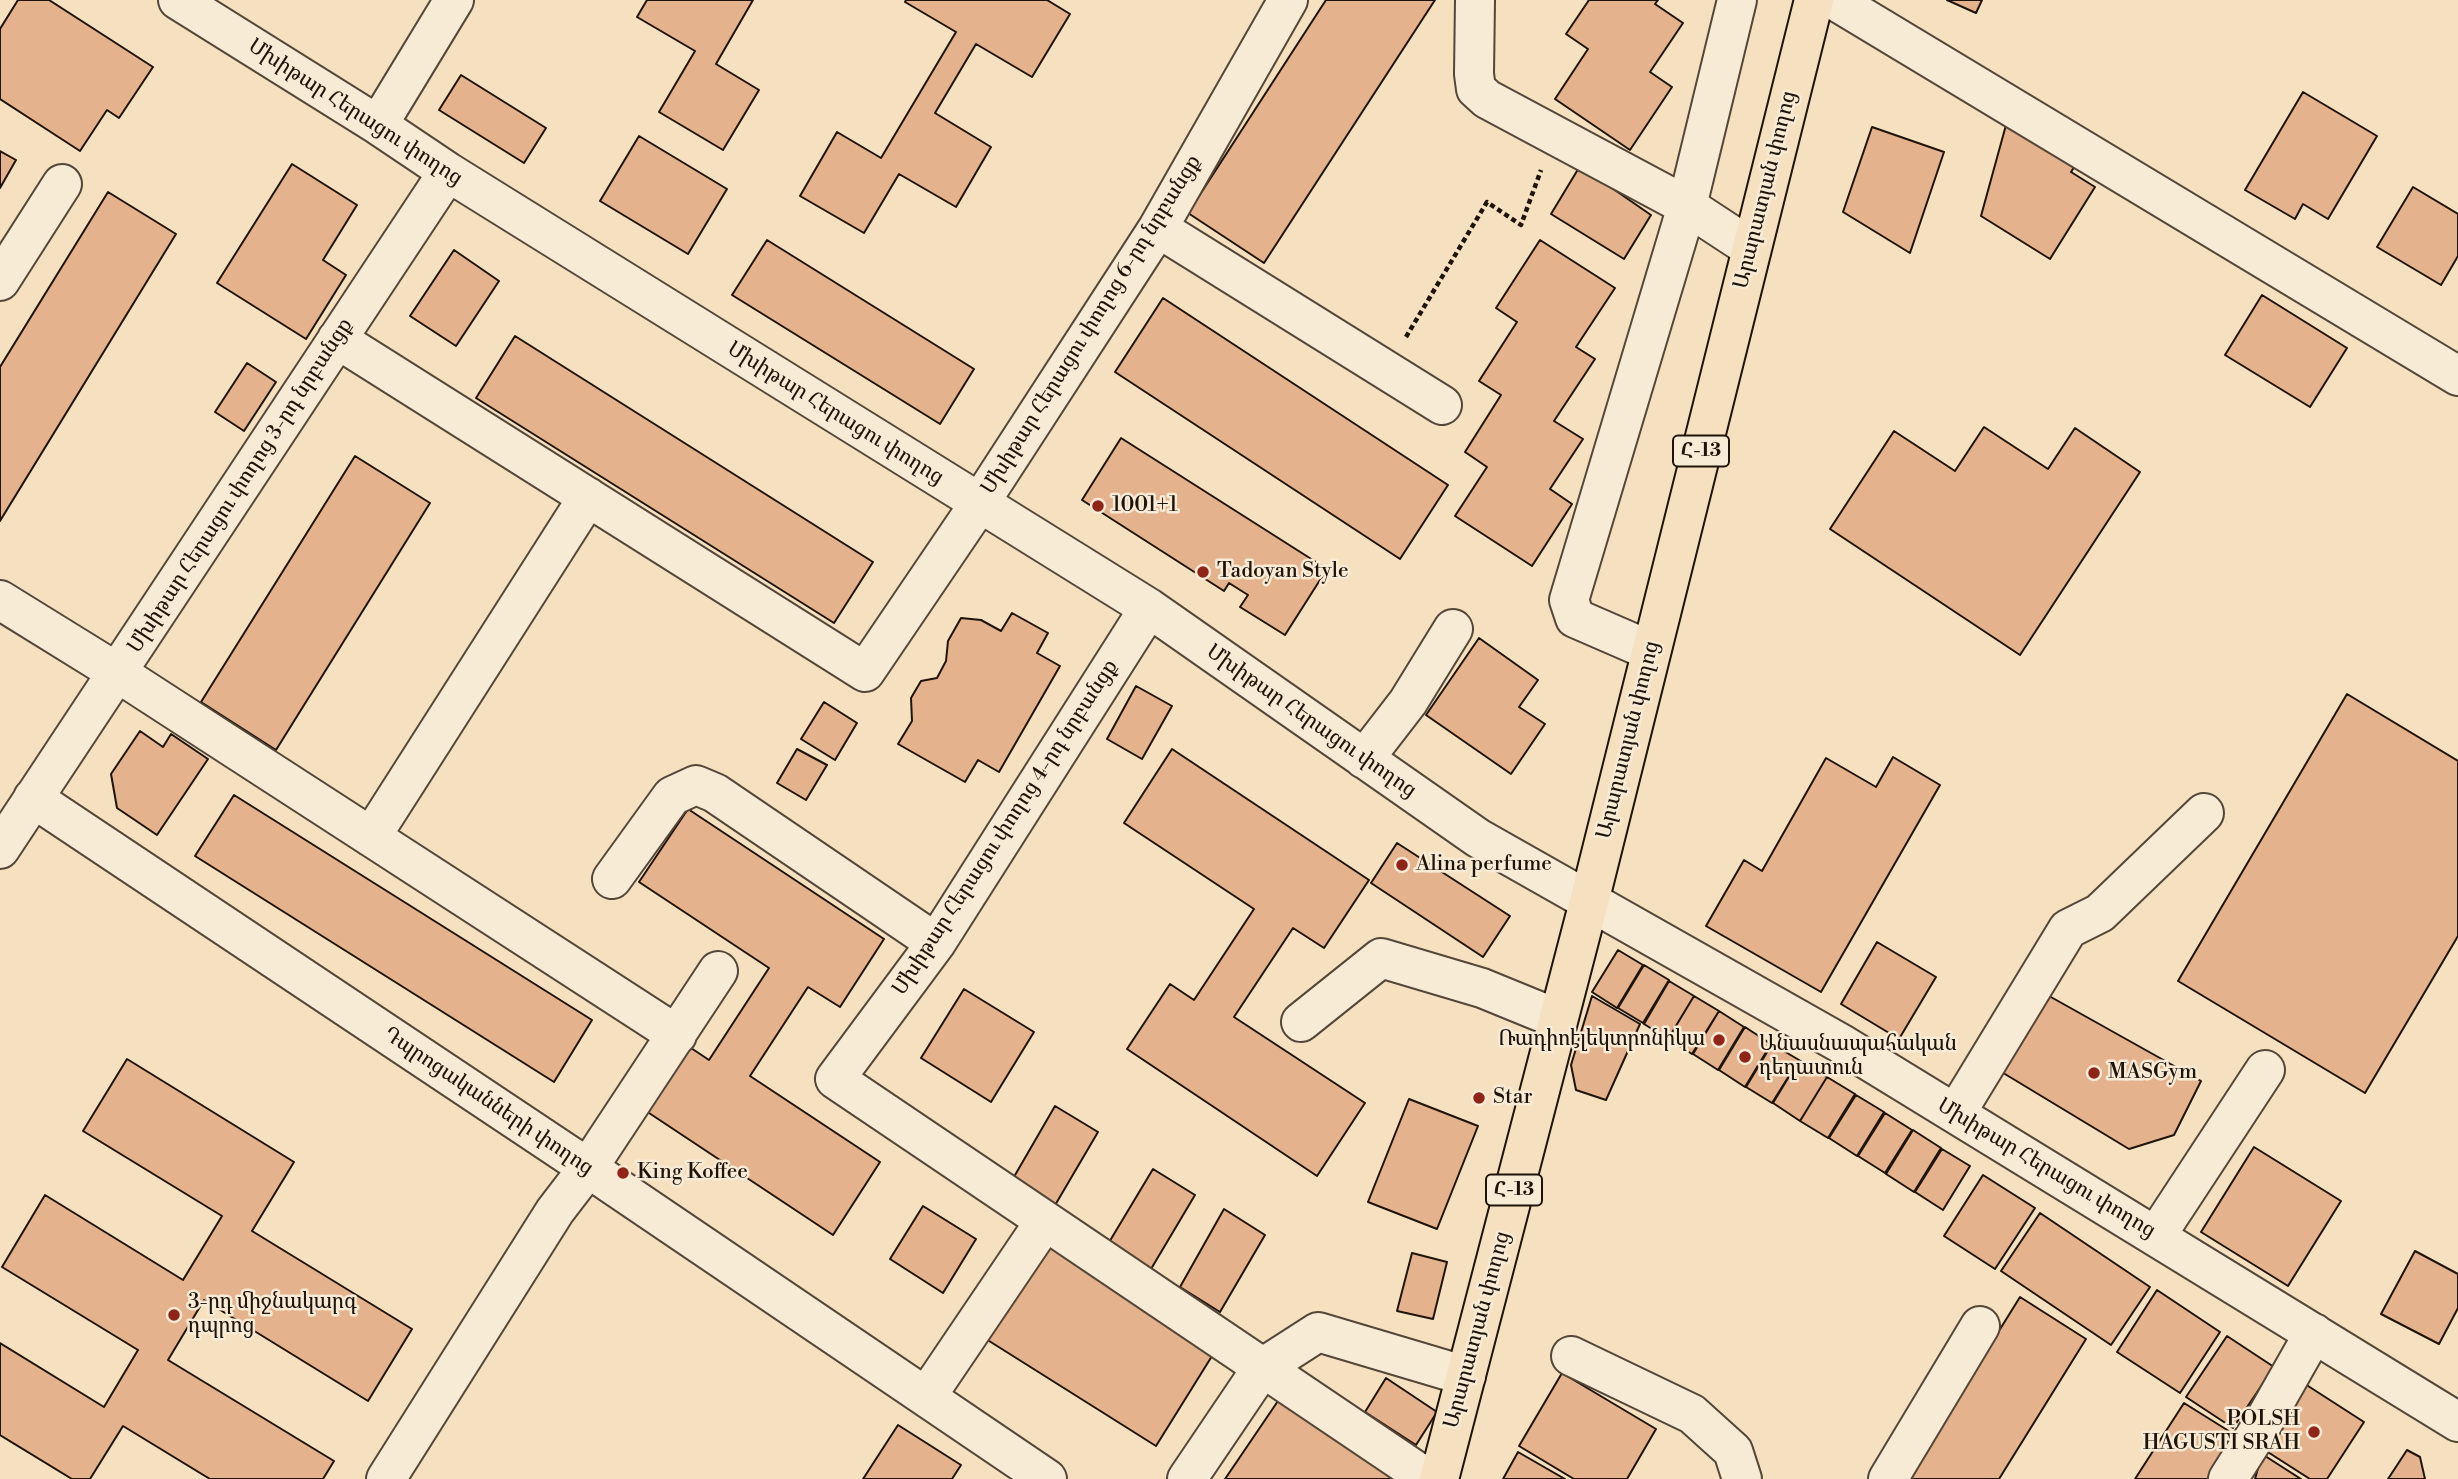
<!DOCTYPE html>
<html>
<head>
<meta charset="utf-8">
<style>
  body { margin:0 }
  canvas { display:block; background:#f5e0c0 }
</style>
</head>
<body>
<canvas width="2458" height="1479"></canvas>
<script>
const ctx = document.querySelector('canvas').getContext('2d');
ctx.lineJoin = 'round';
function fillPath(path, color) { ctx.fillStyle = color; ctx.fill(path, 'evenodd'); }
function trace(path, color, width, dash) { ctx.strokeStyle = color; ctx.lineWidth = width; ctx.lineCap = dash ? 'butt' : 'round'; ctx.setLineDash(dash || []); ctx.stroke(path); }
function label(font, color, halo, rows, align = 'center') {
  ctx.font = font + ' "Libre Bodoni","Noto Serif Armenian",serif'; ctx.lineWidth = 5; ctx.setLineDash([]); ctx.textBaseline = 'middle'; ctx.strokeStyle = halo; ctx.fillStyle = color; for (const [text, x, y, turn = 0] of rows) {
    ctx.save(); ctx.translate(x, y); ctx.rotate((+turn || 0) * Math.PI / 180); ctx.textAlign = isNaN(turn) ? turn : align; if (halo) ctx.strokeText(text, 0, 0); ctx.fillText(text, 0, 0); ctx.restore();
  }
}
const building = new Path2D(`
  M18,0H49L153,67L119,118L107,110L80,151L0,99V29Z
  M647,0H753L716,64L759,90L723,150L659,112L695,51L637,17Z
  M906,0H1047L1070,14L1032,77L976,44L935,113L991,147L956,207L899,174L864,233L800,196L837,132L881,158L956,32L905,2Z
  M1326,0H1435L1264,263L1188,213Z
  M1589,0H1658L1655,4L1683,23L1650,72L1672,87L1630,150L1555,99L1588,49L1566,34Z
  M1947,0H1982L1976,13Z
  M461,75L546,128L524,163L439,110Z
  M2303,92L2377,136L2328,219L2303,204L2295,219L2245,190Z
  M2006,125L2082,155L2071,172L2095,187L2050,259L1981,216Z
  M1872,127L1944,152L1910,253L1843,212Z
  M639,136L727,189L688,254L600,201Z
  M0,151L16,160L0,188Z
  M292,164L357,205L323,260L346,275L306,339L217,283Z
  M1580,166L1651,215L1624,259L1551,214Z
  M2413,187L2458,214V256L2441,285L2377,247Z
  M108,192L176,234L0,521V367Z
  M767,240L974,369L940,424L732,295Z
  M1540,240L1615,288L1576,347L1595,359L1554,421L1583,439L1550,489L1572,504L1532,566L1455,516L1487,467L1465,452L1501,395L1479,381L1517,322L1496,308Z
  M454,250L499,281L456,346L410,316Z
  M2262,295L2347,348L2310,407L2225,355Z
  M1163,298L1448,485L1400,559L1115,372Z
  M515,336L873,562L834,623L476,398Z
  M247,363L276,382L244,431L215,412Z
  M1984,427L2048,469L2075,428L2140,472L2020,655L1830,529L1894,431L1955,471Z
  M1121,438L1327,569L1285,635L1240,607L1248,595L1229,583L1224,591L1082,500Z
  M355,456L430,503L276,750L201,702Z
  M1012,613L1048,633L1037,653L1060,666L999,772L978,760L965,782L898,744L912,721L911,698L921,681L937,678L946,661L948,641L961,618L981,620L1001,631Z
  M1479,638L1538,680L1519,707L1545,724L1511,774L1426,715Z
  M1136,686L1172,706L1142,759L1107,739Z
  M2347,694L2458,761V936L2365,1093L2178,981Z
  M824,702L857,723L835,760L801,739Z
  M140,731L163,747L171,734L208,759L157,835L117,808L111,774Z
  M797,749L827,765L806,800L777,783Z
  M1172,749L1369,880L1324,948L1293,928L1234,1017L1365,1103L1317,1176L1127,1049L1170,984L1194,1000L1254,909L1124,823Z
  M1893,757L1940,785L1821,992L1706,926L1744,860L1762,871L1826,758L1876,787Z
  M234,795L592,1020L554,1082L195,856Z
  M688,809L884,939L840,1007L808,987L750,1076L880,1162L833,1235L643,1109L685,1044L709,1060L769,968L639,882Z
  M1397,843L1510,916L1483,957L1371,883Z
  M1877,942L1936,977L1899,1039L1841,1004Z
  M1618,950L1643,965L1617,1008L1592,992Z
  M1644,965L1669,980L1643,1023L1618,1008Z
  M1669,981L1694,996L1668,1039L1644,1024Z
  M2033,987L2201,1081L2174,1135L2129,1149L1990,1065Z
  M964,989L1034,1032L991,1102L921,1058Z
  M1592,996L1640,1024L1606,1100L1576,1090L1571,1065Z
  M1694,996L1719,1011L1692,1054L1668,1039Z
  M1719,1011L1744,1027L1718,1070L1693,1054Z
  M1745,1027L1771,1044L1745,1087L1719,1070Z
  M1772,1044L1799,1060L1772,1103L1746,1087Z
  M127,1059L294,1162L252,1231L412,1329L368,1401L204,1300L168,1360L334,1461L323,1479H210L123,1426L90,1479H72L0,1435V1343L104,1407L138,1350L2,1267L45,1195L183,1280L222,1216L83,1131Z
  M1799,1060L1827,1077L1800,1121L1773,1103Z
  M1827,1077L1855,1094L1828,1138L1800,1121Z
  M1856,1095L1884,1112L1857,1156L1829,1138Z
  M1409,1099L1478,1126L1437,1229L1368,1202Z
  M1055,1106L1098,1132L1054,1207L1011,1182Z
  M1885,1113L1912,1130L1885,1173L1858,1156Z
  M1913,1130L1941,1148L1914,1192L1886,1174Z
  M2254,1147L2341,1201L2288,1286L2201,1232Z
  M1942,1149L1970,1166L1943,1210L1915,1192Z
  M1153,1169L1195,1195L1151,1269L1108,1244Z
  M1983,1175L2035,1208L1995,1269L1944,1236Z
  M923,1206L976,1239L943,1293L890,1259Z
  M1224,1209L1265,1235L1220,1312L1180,1287Z
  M2040,1213L2150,1287L2111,1345L2001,1271Z
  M1040,1236L1217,1348L1156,1446L978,1334Z
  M2415,1251L2458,1274V1308L2439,1344L2381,1314Z
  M1412,1253L1447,1262L1433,1319L1397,1311Z
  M2157,1290L2220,1332L2180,1393L2117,1352Z
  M2020,1297L2086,1339L1999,1479H1907Z
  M2227,1336L2274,1367L2233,1428L2186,1397Z
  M1562,1373L1656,1429L1627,1479H1574L1519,1446Z
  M1386,1378L1437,1412L1416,1445L1365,1412Z
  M2305,1384L2364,1422L2327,1479H2310L2263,1449Z
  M1280,1398L1392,1475L1389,1479H1225Z
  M2184,1403L2240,1438L2213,1479H2135Z
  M898,1425L961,1465L952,1479H863Z
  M2407,1450L2420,1457L2425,1479H2388Z
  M1518,1452L1565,1479H1503Z
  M2262,1454L2301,1479H2255Z`);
fillPath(building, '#e4b28d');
trace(building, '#1f140a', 2);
const minor = new Path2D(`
  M178,0L378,125L448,172L1149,608L1478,838L1840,1043L2458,1422
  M1475,0L1474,74L1476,89L1487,99L1687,206L1751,248
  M1834,0L2458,376
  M378,125L454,0
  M1158,228L1442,405
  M0,281L62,184
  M337,339L865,672L979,504L1158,228L1288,0
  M0,600L118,673L677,1035
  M1149,608L936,943L835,1079L1428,1479
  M1651,651L1575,618L1569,600L1687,206L1737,0
  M1364,759L1408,702L1453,629
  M33,798L588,1168L1047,1479
  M371,837L588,497
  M0,849L448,172
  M612,879L672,796L696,785L715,793L936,943
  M1301,1022L1381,958L1482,988L1558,1019
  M1956,1113L2068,929L2100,913L2204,813
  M2156,1236L2265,1070
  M1571,1356L1692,1414L1733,1451L1742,1479
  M926,1397L1045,1221
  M386,1479L555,1211L588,1168L718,971
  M1187,1479L1262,1368L1318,1332L1466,1376
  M1888,1479L1980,1326
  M2228,1479L2259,1430L2314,1333`);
const major = new Path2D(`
  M1439,1479L1589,902L1814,0`);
trace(minor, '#544738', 42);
trace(major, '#1f140a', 42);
trace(new Path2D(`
  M1406,337L1487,202L1521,225L1541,170`), '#1f140a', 4.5, [5, 3.5]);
trace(minor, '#f8ebd6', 38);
trace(major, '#f5e0c0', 38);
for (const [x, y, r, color] of [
  [1098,506,7,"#8f2418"],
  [1203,572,7,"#8f2418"],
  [1402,865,7,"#8f2418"],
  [1719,1040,7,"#8f2418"],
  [1745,1057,7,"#8f2418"],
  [2094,1073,7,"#8f2418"],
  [1479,1098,7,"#8f2418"],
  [623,1173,7,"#8f2418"],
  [174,1315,7,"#8f2418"],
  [2314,1432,7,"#8f2418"]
]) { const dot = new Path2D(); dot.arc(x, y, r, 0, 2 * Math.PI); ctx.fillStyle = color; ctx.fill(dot); trace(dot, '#f8ebd6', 2.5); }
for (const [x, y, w] of [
  [1701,451,56],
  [1514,1190,56]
]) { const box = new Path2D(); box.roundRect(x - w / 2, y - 15.5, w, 31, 5); ctx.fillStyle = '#f8ebd6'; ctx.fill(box); trace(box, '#1f140a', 2); }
label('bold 19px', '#1f140a', null, [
  ["Հ-13",1701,451],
  ["Հ-13",1514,1190]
]);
label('21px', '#1f140a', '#f8ebd6', [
  ["Մխիթար Հերացու փողոց",355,113,33],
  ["Արարատյան փողոց",1766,190,-76],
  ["Մխիթար Հերացու փողոց 6-րդ նրբանցք",1092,325,-58],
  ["Մխիթար Հերացու փողոց",835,414,32],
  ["Մխիթար Հերացու փողոց 3-րդ նրբանցք",241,486,-57],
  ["Մխիթար Հերացու փողոց",1311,722,35],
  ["Արարատյան փողոց",1629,740,-76],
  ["Մխիթար Հերացու փողոց 4-րդ նրբանցք",1006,828,-57],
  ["Դպրոցականների փողոց",488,1102,34],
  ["Մխիթար Հերացու փողոց",2046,1169,31],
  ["Արարատյան փողոց",1478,1330,-75]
]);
label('21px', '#1f140a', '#f8ebd6', [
  ["1001+1",1112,506],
  ["Tadoyan Style",1217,572],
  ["Alina perfume",1416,865],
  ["Ռադիոէլեկտրոնիկա",1705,1040,"right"],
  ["Անասնապահական",1759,1045],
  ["դեղատուն",1759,1069],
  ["MASGym",2108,1073],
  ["Star",1493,1098],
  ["King Koffee",637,1173],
  ["3-րդ միջնակարգ",188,1303],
  ["դպրոց",188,1327],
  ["POLSH",2300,1420,"right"],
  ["HAGUSTI SRAH",2300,1444,"right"]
], 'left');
</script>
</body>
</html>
